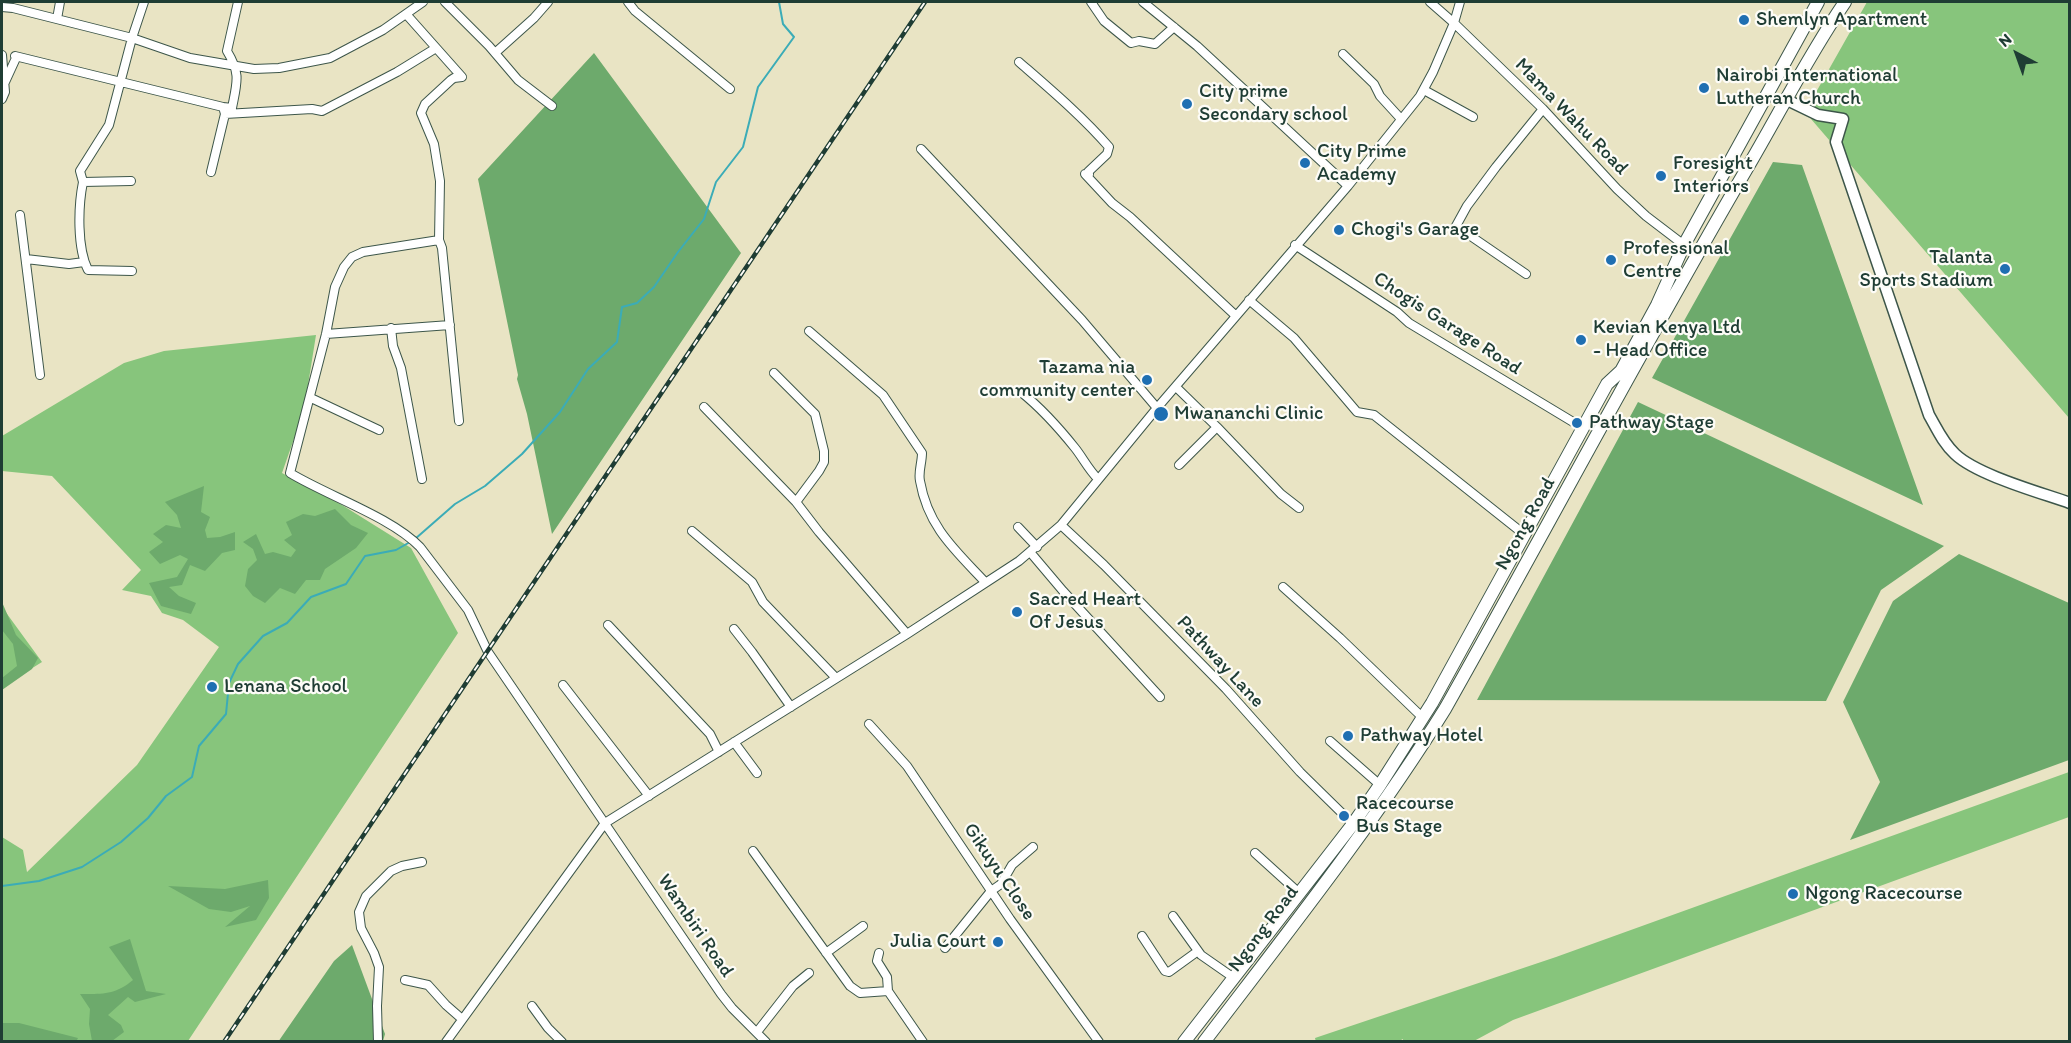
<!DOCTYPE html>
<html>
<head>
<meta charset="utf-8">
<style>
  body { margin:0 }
  #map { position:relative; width:2071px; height:1043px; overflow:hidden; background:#e9e4c4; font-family:Itim,sans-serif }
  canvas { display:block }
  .frame { position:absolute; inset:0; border:3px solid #1f3d34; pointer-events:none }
  .north { position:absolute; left:1987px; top:24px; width:60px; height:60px; -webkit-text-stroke:4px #fdfcf7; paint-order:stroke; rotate:319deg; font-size:16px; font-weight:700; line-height:24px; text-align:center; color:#1f3d34 }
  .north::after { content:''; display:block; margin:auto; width:21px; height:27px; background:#1f3d34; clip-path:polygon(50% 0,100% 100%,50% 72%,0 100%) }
</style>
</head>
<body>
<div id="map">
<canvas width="2071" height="1043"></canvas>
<div class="frame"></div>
<div class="north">N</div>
</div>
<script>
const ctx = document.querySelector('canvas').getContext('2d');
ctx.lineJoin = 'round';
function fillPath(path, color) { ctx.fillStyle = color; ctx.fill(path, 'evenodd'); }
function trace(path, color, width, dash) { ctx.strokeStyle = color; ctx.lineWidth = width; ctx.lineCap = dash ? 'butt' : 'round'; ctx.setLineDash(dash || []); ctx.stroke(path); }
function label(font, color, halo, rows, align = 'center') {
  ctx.font = font + ' Itim,sans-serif'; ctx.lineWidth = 4.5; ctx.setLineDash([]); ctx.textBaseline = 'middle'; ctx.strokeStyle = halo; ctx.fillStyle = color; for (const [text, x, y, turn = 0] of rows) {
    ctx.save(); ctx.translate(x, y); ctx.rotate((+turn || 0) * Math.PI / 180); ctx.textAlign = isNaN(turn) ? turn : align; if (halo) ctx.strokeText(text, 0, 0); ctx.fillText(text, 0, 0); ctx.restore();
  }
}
fillPath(new Path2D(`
  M1867,2H2069V418L1811,119L1815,94Z
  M316,335L304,410L282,473L342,505L411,548L458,633L188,1041H2V837L23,850L27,872L137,765L219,647L183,620L162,613L151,596L122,590L141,570L52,476L2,471V436L124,363L164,351Z
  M2,607L42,662L2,687Z
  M2069,772V817L1513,1020L1474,1041H1403V1039L1397,1042H1316L1315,1038L1556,957Z`), '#87c57c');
fillPath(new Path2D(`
  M594,53L741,253L552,534L527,414L517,379L518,375L478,179Z
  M1773,162L1802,165L1923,505L1652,378Z
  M1638,402L1944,546L1881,590L1826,701L1477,700Z
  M204,486L201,512L210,517L205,530L207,538L220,537L235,532V550L222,553L205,571L190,565L182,585L169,587L179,596L196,603L191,614L161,606L149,583L177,577L188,559L180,555L160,564L149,552L163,542L153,534L166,525L181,528L177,515L165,502Z
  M335,509L351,525L368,533L356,548L325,569L320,580H306L295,594L280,588L265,603L253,596L245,586L248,569L257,560L253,549L243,542L256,534L265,554L273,552L291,557L296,550L284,540L292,535L286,522L303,514L315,516Z
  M1959,554L2069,603V760L1850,840L1880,782L1843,702L1893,601Z
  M2,602L16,635L38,658L32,669L2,690V678L17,666L13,644L2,630Z
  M268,880L269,898L256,920L225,927L250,906L231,912L209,909L168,886L225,889Z
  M130,939L146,991L166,994L135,1002L128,997L108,1015L121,1025L124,1032L112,1041H92L89,1024L90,1009L80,994C103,994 115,995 133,980L109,947Z
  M352,945L385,1034L383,1041L278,1042L334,961Z
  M2,1023H19L78,1038L76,1042L2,1041Z`), '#6daa6c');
trace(new Path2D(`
  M415,539L455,504L485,486L522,454L560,412L588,369L617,342L622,307L637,303L654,287L678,252L704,219L716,182L743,147L758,87L794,37L783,24L779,2
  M2,886L39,881L82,867L121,842L148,818L166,796L192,777L199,746L226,714L229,683L238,664L263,636L287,623L311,597L346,584L365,556L396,550L410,542`), '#3bacb7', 2);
const minor = new Path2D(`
  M238,2L227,51C241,74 237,82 232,108L223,107L225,114L312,109L322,111L397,72L436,48
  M445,2L489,46L518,80L552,106
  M628,2L635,11L730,89
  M1093,2H1091L1104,21L1131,43L1139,41L1155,44L1174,27
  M1143,2L1197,46L1348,186
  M1460,2L1454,23L1543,109L1617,189L1646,216L1684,245
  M2,7L13,8L132,38L190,58L254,69L279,68L330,58L383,30L423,2
  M406,14L462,77L454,78L451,80L425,104L421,113L434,144L440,181L439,240L442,248L459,421
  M57,19L60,2
  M495,53L534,18L548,2
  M1343,54L1374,84L1380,96L1401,119
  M2,55L5,92L2,99
  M1019,62C1050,89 1082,116 1109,147L1107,154L1088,172L1089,174H1085L1112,203L1130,217L1235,315
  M5,82L16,58L15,56L223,107
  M1424,90L1473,117
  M921,149L1082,320L1157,408
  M211,172L225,114
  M131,181L83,182C78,207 77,248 88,270L132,271
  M83,182L80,171L109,125L132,38L144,2
  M20,215L40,375
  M439,240L363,252L352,257L344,267L335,287L326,334L290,473C328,496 391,517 420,547L468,610L488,652L721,994L732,1008L766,1042
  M1295,245L1397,312L1409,323L1583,428
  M26,259L69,264L84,262
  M1526,274L1456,226L1467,206L1496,167L1543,109
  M1249,300L1294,338L1357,412L1374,415L1525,535
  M391,328L393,346L401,368L422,479
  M809,331L883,395L922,453C922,463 918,472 920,481C928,527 955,550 985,582
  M326,334L450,325
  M774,373L815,414L824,451V462L819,471L796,502
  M1176,387L1217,427L1281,494L1299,508
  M1021,392C1041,408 1059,428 1075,448C1083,458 1088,469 1098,479
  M311,398L379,430
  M704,407L796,502L819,532L907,634
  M1179,465L1217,427
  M1061,525L1104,565L1226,689L1300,772L1353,824
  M1018,527L1037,547
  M692,531L752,582L763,602L836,678
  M1030,552L1063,591L1160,697
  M1283,587L1340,638L1422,717
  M608,625L710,734L719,752
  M734,629L752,652L791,707
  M563,685L649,796
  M869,724L907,766L1010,919L1099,1042
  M1330,741L1380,785
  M734,742L757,773
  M753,851L850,986L860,993L888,991L923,1042
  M1255,853L1298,892
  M1173,916L1201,955L1234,978
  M1142,936L1165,971L1169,972L1198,951
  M945,948L991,891L1001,884L1012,865L1033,847
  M826,953L863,926
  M879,953L877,961L887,977L888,991
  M405,980L428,985L446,1005L462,1019
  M532,1006L548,1028L562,1042
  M757,1032L793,986L809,973
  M378,1042L377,1006L379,967L374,953L361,928L359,912L366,896L391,871L402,866L422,862
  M446,1042L605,823L907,634L1019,561L1061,525L1157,408L1348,186L1420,96L1433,72L1454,23L1430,2`);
const tertiary = new Path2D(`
  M1787,100L1818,115L1843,119L1836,142L1929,415C1937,429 1943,443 1955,454C1977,475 2039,492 2070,503`);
const secondary = new Path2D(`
  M1184,1042L1353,824L1380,785L1432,703L1607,384L1621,371L1657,305L1684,245L1818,2
  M1204,1042C1287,933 1373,825 1445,709C1546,530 1642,348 1746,170C1779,114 1808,56 1845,2`);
trace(minor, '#3d564a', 10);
trace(tertiary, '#3d564a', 13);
trace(secondary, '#3d564a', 14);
trace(minor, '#fff', 8);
trace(tertiary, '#fff', 10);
trace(secondary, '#fff', 12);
const rail = new Path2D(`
  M224,1042L925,2`);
trace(rail, '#1f3d34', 4.5);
trace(rail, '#fdfcf7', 2, [7]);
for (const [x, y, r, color] of [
  [1744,20,6,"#1f6fb2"],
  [1704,88,6,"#1f6fb2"],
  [1187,104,6,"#1f6fb2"],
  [1305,163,6,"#1f6fb2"],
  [1661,176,6,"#1f6fb2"],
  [1339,230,6,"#1f6fb2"],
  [1611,260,6,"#1f6fb2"],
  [2005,269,6,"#1f6fb2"],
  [1581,340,6,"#1f6fb2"],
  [1147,380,6,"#1f6fb2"],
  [1161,414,8,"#1f6fb2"],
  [1577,423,6,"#1f6fb2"],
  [1017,612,6,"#1f6fb2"],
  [212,687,6,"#1f6fb2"],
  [1348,736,6,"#1f6fb2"],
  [1344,816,6,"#1f6fb2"],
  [1793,894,6,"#1f6fb2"],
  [998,942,6,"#1f6fb2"]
]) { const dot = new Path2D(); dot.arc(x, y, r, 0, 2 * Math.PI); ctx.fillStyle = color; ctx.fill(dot); trace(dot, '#fdfcf7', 2); }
label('20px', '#1f3d34', '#fdfcf7', [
  ["Shemlyn Apartment",1756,20],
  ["Nairobi International",1716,76],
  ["Lutheran Church",1716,99],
  ["City prime",1199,92],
  ["Secondary school",1199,115],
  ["City Prime",1317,152],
  ["Academy",1317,175],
  ["Foresight",1673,164],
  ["Interiors",1673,187],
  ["Chogi's Garage",1351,230],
  ["Professional",1623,249],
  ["Centre",1623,272],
  ["Talanta",1993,258,"right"],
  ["Sports Stadium",1993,281,"right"],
  ["Kevian Kenya Ltd",1593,328],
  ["- Head Office",1593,351],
  ["Tazama nia",1135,368,"right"],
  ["community center",1135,391,"right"],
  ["Mwananchi Clinic",1174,414],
  ["Pathway Stage",1589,423],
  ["Sacred Heart",1029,600],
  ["Of Jesus",1029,623],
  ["Lenana School",224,687],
  ["Pathway Hotel",1360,736],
  ["Racecourse",1356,804],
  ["Bus Stage",1356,827],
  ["Ngong Racecourse",1805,894],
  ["Julia Court",986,942,"right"]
], 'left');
label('20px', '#1f3d34', '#fdfcf7', [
  ["Mama Wahu Road",1571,117,46],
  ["Chogis Garage Road",1447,324,33],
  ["Ngong Road",1526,524,-61],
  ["Pathway Lane",1220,662,47],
  ["Gikuyu Close",999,872,56],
  ["Wambiri Road",695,926,56],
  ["Ngong Road",1264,929,-53]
]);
</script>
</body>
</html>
